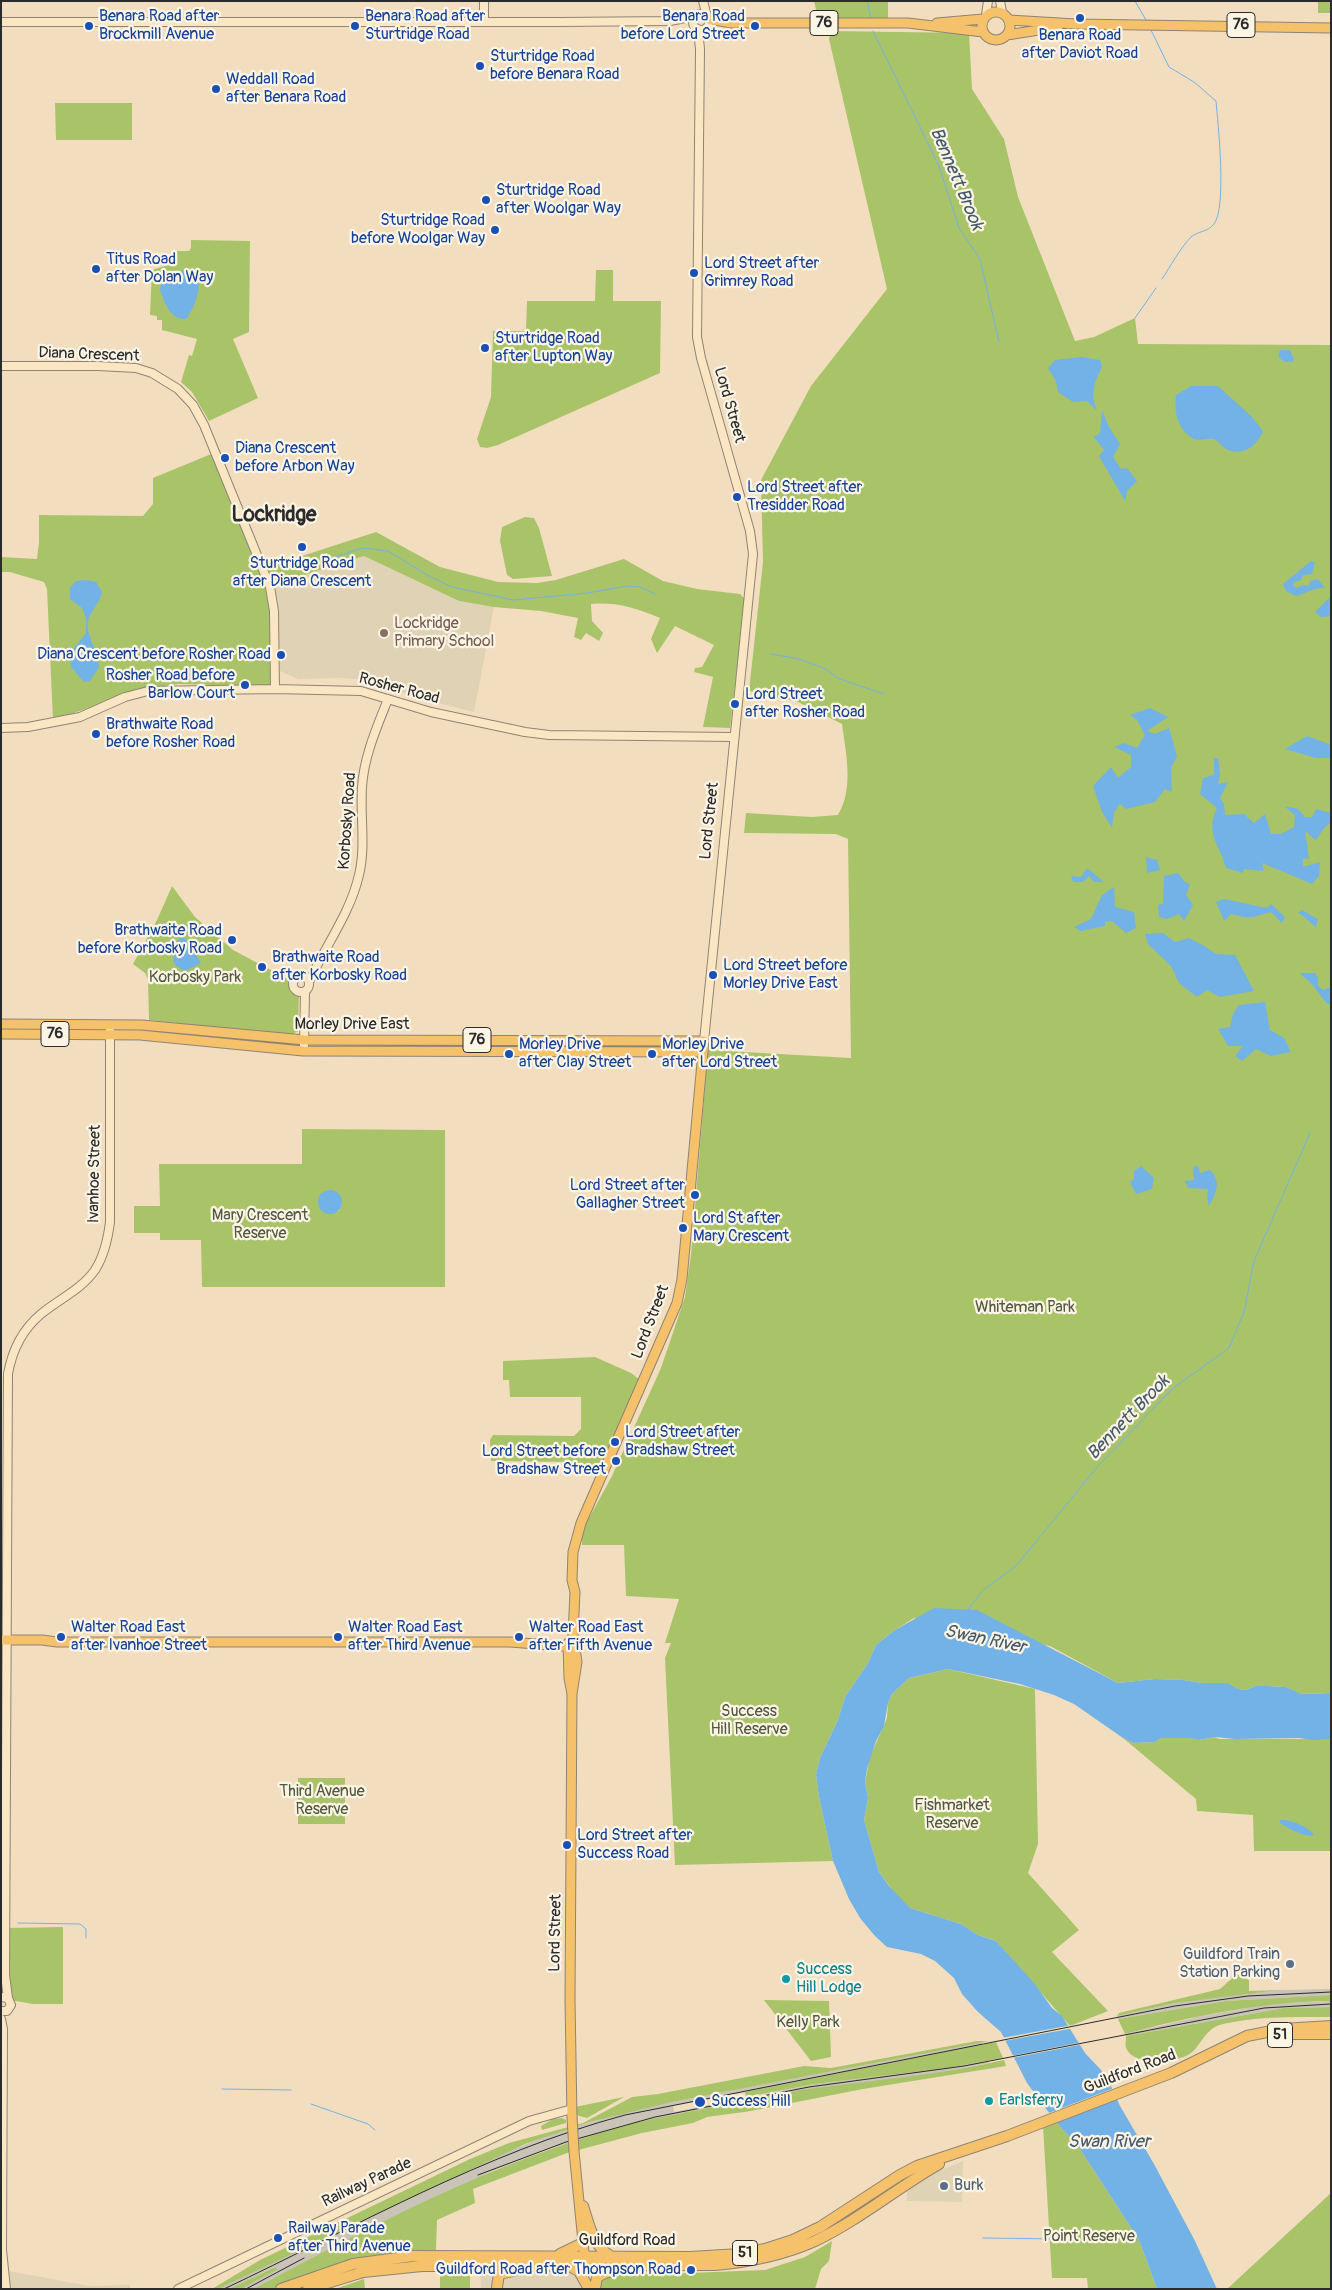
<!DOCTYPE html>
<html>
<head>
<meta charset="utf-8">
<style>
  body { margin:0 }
  #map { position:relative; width:1332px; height:2290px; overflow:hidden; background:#f2debf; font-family:Pangolin,sans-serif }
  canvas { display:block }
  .frame { position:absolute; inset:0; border:2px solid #2b2b2b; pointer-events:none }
</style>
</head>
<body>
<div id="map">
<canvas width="1332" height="2290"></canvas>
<div class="frame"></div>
</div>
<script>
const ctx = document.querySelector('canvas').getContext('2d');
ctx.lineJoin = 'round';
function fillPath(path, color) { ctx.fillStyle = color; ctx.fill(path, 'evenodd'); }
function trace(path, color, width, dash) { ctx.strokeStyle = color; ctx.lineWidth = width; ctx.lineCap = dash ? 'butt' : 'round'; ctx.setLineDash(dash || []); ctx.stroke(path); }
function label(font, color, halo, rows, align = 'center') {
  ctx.font = font + ' Pangolin,sans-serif'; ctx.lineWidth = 4.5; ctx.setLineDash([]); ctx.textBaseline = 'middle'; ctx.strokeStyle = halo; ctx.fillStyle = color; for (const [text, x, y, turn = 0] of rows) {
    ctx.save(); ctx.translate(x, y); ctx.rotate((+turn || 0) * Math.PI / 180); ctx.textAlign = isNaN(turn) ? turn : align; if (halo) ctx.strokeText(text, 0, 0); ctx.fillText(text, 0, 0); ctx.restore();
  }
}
fillPath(new Path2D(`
  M364,556L459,601L494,607L474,712L415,697L368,680L338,678L298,679L280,671L278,604L273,585Z
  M963,2161L962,2202L907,2201V2187L920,2179Z
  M480,2266H569L589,2289H481Z
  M4,2270L89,2286L130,2285V2289H6Z`), '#e0d2b4');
fillPath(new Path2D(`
  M1331,1989V1995L1226,2001L1118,2019L1117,2016L1175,2003L1218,1996L1279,1990Z
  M1331,2001V2007L1284,2008L1126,2036L1125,2034L1202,2016L1259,2006L1285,2003Z
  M982,2042V2045L886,2065L673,2106L674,2112L815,2084L948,2068L988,2061L989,2063L920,2076L787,2092L625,2125L546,2150L490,2172L321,2253L253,2289H241L277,2270L274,2267L229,2289H218L495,2156L561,2131L629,2111L672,2102Z`), '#c9c3b8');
fillPath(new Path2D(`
  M814,1H888V18H818Z
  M1318,1H1331V13H1318Z
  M831,31L969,33L972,89L1004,139L1018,197L1075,341L1094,337L1135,318L1138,344L1331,345V1693L1300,1694L1286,1687L1268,1686H1256L1246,1690L1238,1689L1228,1683H1202L1183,1680L1155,1679L1118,1683L1050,1646L914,1618L895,1630L876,1645L868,1663L845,1697L838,1720L820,1758L816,1775L819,1797L833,1861L675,1865L665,1658L671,1643H665L679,1599L626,1596L624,1545H582V1531L612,1476L661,1368L685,1297L691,1255L708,1050L851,1058L848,839L836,834L744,833L746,813L812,817L838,815C854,788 846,754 842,724L798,702L749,691L763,562L761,480L811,386L887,289L829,39Z
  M55,103H132V140H56Z
  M191,240L250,241L249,332L233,339L258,398L209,421L192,392L181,382L189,355L192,356L197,339L162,330V320H157V316L150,315L152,270L174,263V251H189L191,248Z
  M596,270H613V301H661L660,373L498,445L487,448L480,447L477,439L491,397L493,331H526L527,301H595Z
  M216,452L270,587L275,687L179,684L148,688L53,720L47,589L44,582L10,572H1V557L37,559L39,542V515L143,516L153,504V478Z
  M525,517L534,518L539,528L552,576L513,579L507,575L500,541L502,527Z
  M376,532L440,567L498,582L537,583L556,580L624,559L663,581L697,589L740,594L745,599L730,728L703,727L713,677L694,672L695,668L702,667L714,645L675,626L657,653L651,639L660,618C635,608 618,602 591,604L592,621L603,633L599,641L586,633L581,640L574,637L578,618L541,611L494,607L459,601L364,556L273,585L268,567Z
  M172,886L195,917L233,950L288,979L299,995L298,1031L291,1035L149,1020L148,979L145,973L133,964L157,920Z
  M302,1129L445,1130V1287H202L201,1240H160V1233H134V1206H160L159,1164H302ZM329,1190L342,1203L339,1211L322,1193Z
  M595,1357L631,1373L644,1383L602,1476L572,1462L491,1461L490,1440L493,1435L574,1436L581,1429V1397H510L509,1380H503V1361Z
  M948,1669L1035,1689L1038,1844L1028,1873L1079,1930L1052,1952L1108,2011L1070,2026L996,1941L978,1935L961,1924L910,1908L899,1899L879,1872L864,1820L868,1798L865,1782L870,1757L887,1718L888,1703L892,1694L909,1678Z
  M1215,1737L1219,1739H1331V1851H1254L1253,1815L1197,1811L1196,1799L1123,1738L1133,1743L1155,1742L1161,1738H1190L1199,1740Z
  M298,1778H345V1824H298Z
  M63,1927V2004H33L10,2000L5,1928Z
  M1237,1974L1249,1980V1991L1279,1990L1175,2003L1117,2016L1119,2013L1220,1989Z
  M1331,1995V2001C1261,2002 1193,2016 1125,2034L1118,2019L1226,2001Z
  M764,2000L829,2001L831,2057L811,2061Z
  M1331,2007V2017C1295,2017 1258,2016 1223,2024C1202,2029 1201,2050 1186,2056C1172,2062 1133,2066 1126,2048C1125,2045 1126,2039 1126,2036L1284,2008Z
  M977,2041H989L672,2102L590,2122L525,2144L218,2289H212L260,2260L470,2159L509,2143L583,2123L632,2097L658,2094L804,2066L831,2068Z
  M996,2042L1003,2058L948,2068L815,2084L746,2097L745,2092Z
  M1004,2060L1006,2066L863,2089L751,2111L707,2117L693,2123L642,2133L567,2153L473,2189L475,2203L437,2220L436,2250L352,2261L326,2268L275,2289H253C372,2226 494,2161 624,2126C648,2119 673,2115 698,2110C737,2102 776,2093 815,2088C879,2080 941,2074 1004,2060Z
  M624,2097L587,2118L576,2115L575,2107Z
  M562,2118L566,2120V2123L542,2130L541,2126L553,2119Z
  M1055,2121L1078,2146L1139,2240L1157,2289H1088L1087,2278H1052L1043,2126Z
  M1331,2193V2289H1227Z
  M832,2241L829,2261L821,2269L815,2289H595L604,2278L616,2273L663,2274L765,2270L805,2257Z
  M275,2267L277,2270L241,2289H229Z
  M440,2273L470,2274V2289H440Z
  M364,2279L365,2289H335Z`), '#a9c369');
fillPath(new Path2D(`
  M183,270L187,271L199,285C198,297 193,310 186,319C170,320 164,302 160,289L162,281Z
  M1280,350H1290L1294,360L1292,362H1285L1278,357Z
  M1082,357L1100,360L1102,367C1094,382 1090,395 1097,411L1087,401L1073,402L1058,392L1056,381L1048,368L1055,360Z
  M1191,386H1218L1251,416L1263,431C1257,446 1243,457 1226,449C1222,446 1218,441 1214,439C1207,438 1200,441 1194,439C1177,430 1174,412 1176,395Z
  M1102,410L1109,427L1120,444L1113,457L1121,469L1127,468L1137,481L1127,491L1125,501L1099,456L1104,450L1094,437L1100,433Z
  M1311,561L1315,562L1312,574L1303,575L1301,580L1294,582L1293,585L1297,588L1303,585L1309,586L1310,581L1318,579L1325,588C1315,587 1306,593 1296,596L1286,591L1283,584Z
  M86,580L96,582L102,592C100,603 91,610 88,621C85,633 98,651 99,667L90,681L84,682L71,667L70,654L86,633V618L82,608L70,599V588L76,581Z
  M1331,596V616L1321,617L1315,612Z
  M1150,708L1168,717L1147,731L1155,734L1169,728L1177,756L1171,768L1172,792L1165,789L1155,802L1126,809L1120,804L1114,812L1112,828L1102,812L1093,786L1111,767L1118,778L1131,767V755L1114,747L1124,743L1137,748L1145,735L1137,720L1130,715Z
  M1307,736L1331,745V758H1316L1285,749Z
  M1214,758H1218L1220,775L1218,784L1228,782L1220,798L1224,804L1225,815L1244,814L1254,823L1265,814L1271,834H1281L1294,827L1295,815L1284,806L1298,809L1305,817H1312L1316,809L1331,813V822L1324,828L1316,840L1305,831L1309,859L1303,858V867L1320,862L1319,876L1312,884L1262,863L1264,871L1244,869L1243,873L1226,868C1219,843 1205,834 1217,808L1200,794L1203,778L1214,775Z
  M1146,857L1157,860L1160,870L1147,873Z
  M1087,868L1104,882H1094L1089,876L1083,882H1073L1071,876L1081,877Z
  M1178,873L1185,882L1190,884L1186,895L1193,905L1184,921L1179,914L1167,919L1159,917L1158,905L1163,904L1164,876Z
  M1114,887L1115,907L1134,912L1136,928L1126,933L1112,921L1105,922V926L1081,931L1074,927L1091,919L1102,895Z
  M1224,899L1267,908L1271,904L1285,917L1282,923L1271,912C1252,917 1252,920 1231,914L1224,921L1216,902Z
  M1302,910L1318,919L1316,927C1308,922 1306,916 1298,913Z
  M1163,933L1175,942L1189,938L1206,947L1216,954L1235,955L1254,991L1220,997L1207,990L1197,997L1179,983L1171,966L1148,944L1145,934Z
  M179,938H185L201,963L185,971L176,966L173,960Z
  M1299,973H1315L1318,978V986L1323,990L1331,987V1004H1327L1311,983Z
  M1265,1002L1270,1030L1284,1038L1291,1052L1271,1056L1256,1049L1242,1061L1235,1056L1243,1046H1228L1218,1029L1230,1027L1233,1014L1239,1005Z
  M1197,1165L1200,1173L1210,1170C1222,1182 1216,1193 1209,1206L1207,1197L1208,1189L1188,1188L1185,1181L1194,1180L1193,1168Z
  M1141,1166L1154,1178L1152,1189L1136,1194L1130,1182L1134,1179V1171Z
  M318 1202a12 12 0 1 1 24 0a12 12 0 1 1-24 0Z
  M934,1608L977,1610L1118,1683L1155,1679L1183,1680L1202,1683H1228L1238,1689L1246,1690L1256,1686H1268L1286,1687L1301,1694L1331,1693V1739L1313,1740L1299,1738L1235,1739L1215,1737L1199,1740L1190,1738H1161L1155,1742L1133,1743L1123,1738L1074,1704L1054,1695L1020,1684L948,1669L909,1678L892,1694L888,1703L884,1726L876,1741L867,1769L865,1782L868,1798L864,1820L879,1872L889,1886L910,1908L961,1924L978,1935L996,1941L1034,1983L1052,2008L1062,2016L1085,2053L1101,2070L1110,2084L1120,2106L1154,2164L1195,2241L1217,2289H1157L1139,2240L1078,2146L1055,2121L1027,2083L1001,2032L978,2012L962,1994L954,1978L935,1961L921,1954L887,1947L875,1936L860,1918L849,1899L833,1861L819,1797L816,1775L820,1758L838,1720L845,1697L868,1663L876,1645L895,1630Z
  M1280,1820C1290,1819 1308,1826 1314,1835C1305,1838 1288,1828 1280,1823Z`), '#72b2e6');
fillPath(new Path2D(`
  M1072,2025L1074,2028L1004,2041L1002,2038Z
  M1083,2042L1084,2044L1012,2058L1011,2056Z
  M1114,2088L1118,2096L1052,2122L1046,2114Z`), '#f2debf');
trace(new Path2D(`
  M867,1L871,18
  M1135,1L1146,20
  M1150,28L1169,67L1194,82L1216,101C1218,124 1227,207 1214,224C1208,232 1198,231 1191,237C1181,247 1170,267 1162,279
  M873,31L939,166L959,228L980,259L999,342
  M1135,318L1156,288
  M294,570L363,548L388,551L429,576L452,587L513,600L587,593L627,586L640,587L655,594
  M771,654L799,659L826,669L837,678L884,694
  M967,1611L983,1590L1016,1566L1098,1466L1172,1389L1229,1348L1244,1312L1254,1261L1310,1133
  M18,1923L80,1924L86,1929V1938
  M222,2089L291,2090
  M311,2104L368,2124L375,2130
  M983,2238L1139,2240`), '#72b2e6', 1);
const secondary = new Path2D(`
  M703,1L707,16
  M1000,1L1002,12
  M693 22a8 8 0 1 1 16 0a8 8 0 1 1-16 0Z
  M986,15L988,1
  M484,21V1
  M1,22H560L670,21L695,16
  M698,29L700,49L697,337L701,358L750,531L753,554L704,1041
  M1,366H98L136,368L152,373L178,389L193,405L204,425L270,587L274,611L275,689
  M1,728L28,727L80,717L125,697L148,691L275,689L361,691L431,712L525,732L549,735L734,737
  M293 984a8 8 0 1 1 16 0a8 8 0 1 1-16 0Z
  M309,982C325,946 350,914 359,875C366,846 360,816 362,787C364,756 377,727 388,699
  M304,1045L305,992
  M1,1997L8,1998L11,2005L7,2011H1
  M8,1998L5,1975L8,1374C12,1351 23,1329 41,1314C59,1299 81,1290 95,1270C104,1256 108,1238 110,1222V1031
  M1,2019L3,2029L2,2250L6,2289
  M178,2289L529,2121L572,2109`);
const primary = new Path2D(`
  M982 26a14 14 0 1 1 28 0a14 14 0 1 1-28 0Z
  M709,19L731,23H908L983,32
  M1009,20L1076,24L1331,28
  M937,23L983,19
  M1007,35L1058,27
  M1,1024L142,1025L305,1040L704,1041L682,1279L677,1303L581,1523L573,1552L572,1580L575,1592L573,1635L577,1662L572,1694
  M1,1034L140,1035L303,1051L703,1052
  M1,1640H42L57,1642H510L575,1647
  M568,1643L569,1678L572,1694L570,2000L572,2117
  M574,2151L585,2262`);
const highway = new Path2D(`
  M1287,2034H1331
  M583,2206C589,2224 593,2247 611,2256
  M560,2254L583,2243
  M569,2266L579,2271L589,2289
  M497,2287L499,2274L513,2271
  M595,2288L597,2277L605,2273L622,2269
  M281,2289L353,2264L413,2256L690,2257L740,2254L765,2249L793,2240L820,2227L900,2175L917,2166L1007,2136L1171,2073L1247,2036L1282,2029L1331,2026
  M308,2289L363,2272L422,2266L715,2265C749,2262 784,2255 815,2241C859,2220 897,2188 939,2164`);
trace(secondary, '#8e8475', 10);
trace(primary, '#8e8475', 11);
trace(highway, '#8e8475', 12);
trace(secondary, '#fbe6c4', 8);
trace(primary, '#f5c16b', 9);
trace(highway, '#f5c16b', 10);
trace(new Path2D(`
  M478,2175L566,2142L655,2117L809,2087L964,2066L1264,2008L1331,2004
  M224,2289C355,2227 484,2153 625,2115L1175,2006L1248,1996L1331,1992
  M246,2289L304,2258`), '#2b2b2b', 1);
const primaryBridge = new Path2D(`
  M572,2117L574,2151`);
trace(primaryBridge, '#8e8475', 11, []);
trace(primaryBridge, '#f5c16b', 9);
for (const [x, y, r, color] of [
  [1080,18,5,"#1a4fb4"],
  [89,26,5,"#1a4fb4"],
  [355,26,5,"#1a4fb4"],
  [755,26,5,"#1a4fb4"],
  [480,66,5,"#1a4fb4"],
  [216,89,5,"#1a4fb4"],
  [486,200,5,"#1a4fb4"],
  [495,230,5,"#1a4fb4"],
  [96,269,5,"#1a4fb4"],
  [694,273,5,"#1a4fb4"],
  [485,348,5,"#1a4fb4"],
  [225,458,5,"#1a4fb4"],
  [737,497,5,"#1a4fb4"],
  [302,547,5,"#1a4fb4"],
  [384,633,5,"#8d6e63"],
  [281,655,5,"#1a4fb4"],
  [245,685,5,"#1a4fb4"],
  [735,704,5,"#1a4fb4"],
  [96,734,5,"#1a4fb4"],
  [232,940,5,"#1a4fb4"],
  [262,967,5,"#1a4fb4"],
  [713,975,5,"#1a4fb4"],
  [509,1054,5,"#1a4fb4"],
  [652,1054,5,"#1a4fb4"],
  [695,1195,5,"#1a4fb4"],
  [683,1228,5,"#1a4fb4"],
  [615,1442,5,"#1a4fb4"],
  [616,1461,5,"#1a4fb4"],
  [61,1637,5,"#1a4fb4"],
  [338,1637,5,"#1a4fb4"],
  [519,1637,5,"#1a4fb4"],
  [567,1845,5,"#1a4fb4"],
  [1290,1964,5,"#5c6f8a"],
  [786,1979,5,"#0f9aa8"],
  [989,2101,5,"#0f9aa8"],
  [700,2102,6,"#1a4fb4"],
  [944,2186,5,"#5c6f8a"],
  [278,2238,5,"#1a4fb4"],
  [691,2270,5,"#1a4fb4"]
]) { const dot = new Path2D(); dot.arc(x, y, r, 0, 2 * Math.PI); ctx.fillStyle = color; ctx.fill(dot); trace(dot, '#fcf5e5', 2); }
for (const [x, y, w] of [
  [824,23,28],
  [1241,25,28],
  [55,1034,28],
  [477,1040,28],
  [1280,2035,25],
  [745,2253,25]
]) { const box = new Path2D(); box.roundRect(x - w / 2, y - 12.5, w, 25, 4); ctx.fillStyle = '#fcf5e5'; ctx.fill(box); trace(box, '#2b2b2b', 1); }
label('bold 15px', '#2b2b2b', null, [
  ["76",824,23],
  ["76",1241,25],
  ["76",55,1034],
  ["76",477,1040],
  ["51",1280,2035],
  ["51",745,2253]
]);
label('16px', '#164399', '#fcf5e5', [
  ["Benara Road after",99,17],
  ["Brockmill Avenue",99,35],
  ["Benara Road after",365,17],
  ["Sturtridge Road",365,35],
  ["Benara Road",745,17,"right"],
  ["before Lord Street",745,35,"right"],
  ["Benara Road",1080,36,"center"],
  ["after Daviot Road",1080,54,"center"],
  ["Sturtridge Road",490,57],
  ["before Benara Road",490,75],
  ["Weddall Road",226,80],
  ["after Benara Road",226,98],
  ["Sturtridge Road",496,191],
  ["after Woolgar Way",496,209],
  ["Sturtridge Road",485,221,"right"],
  ["before Woolgar Way",485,239,"right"],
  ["Titus Road",106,260],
  ["after Dolan Way",106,278],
  ["Lord Street after",704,264],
  ["Grimrey Road",704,282],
  ["Sturtridge Road",495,339],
  ["after Lupton Way",495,357],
  ["Diana Crescent",235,449],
  ["before Arbon Way",235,467],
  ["Lord Street after",747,488],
  ["Tresidder Road",747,506],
  ["Sturtridge Road",302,564,"center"],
  ["after Diana Crescent",302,582,"center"],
  ["Diana Crescent before Rosher Road",271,655,"right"],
  ["Rosher Road before",235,676,"right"],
  ["Barlow Court",235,694,"right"],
  ["Lord Street",745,695],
  ["after Rosher Road",745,713],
  ["Brathwaite Road",106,725],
  ["before Rosher Road",106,743],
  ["Brathwaite Road",222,931,"right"],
  ["before Korbosky Road",222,949,"right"],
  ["Brathwaite Road",272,958],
  ["after Korbosky Road",272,976],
  ["Lord Street before",723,966],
  ["Morley Drive East",723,984],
  ["Morley Drive",519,1045],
  ["after Clay Street",519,1063],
  ["Morley Drive",662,1045],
  ["after Lord Street",662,1063],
  ["Lord Street after",685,1186,"right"],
  ["Gallagher Street",685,1204,"right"],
  ["Lord St after",693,1219],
  ["Mary Crescent",693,1237],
  ["Lord Street after",625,1433],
  ["Bradshaw Street",625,1451],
  ["Lord Street before",606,1452,"right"],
  ["Bradshaw Street",606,1470,"right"],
  ["Walter Road East",71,1628],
  ["after Ivanhoe Street",71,1646],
  ["Walter Road East",348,1628],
  ["after Third Avenue",348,1646],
  ["Walter Road East",529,1628],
  ["after Fifth Avenue",529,1646],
  ["Lord Street after",577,1836],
  ["Success Road",577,1854],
  ["Success Hill",711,2102],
  ["Railway Parade",288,2229],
  ["after Third Avenue",288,2247],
  ["Guildford Road after Thompson Road",681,2270,"right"]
], 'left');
label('16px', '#2b2b2b', '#fcf5e5', [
  ["Diana Crescent",89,355,2],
  ["Lord Street",729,405,74],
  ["Rosher Road",399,689,15],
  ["Korbosky Road",348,821,-86],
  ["Lord Street",710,821,-84],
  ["Morley Drive East",352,1025],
  ["Ivanhoe Street",95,1174,-89],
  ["Lord Street",651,1322,-69],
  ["Lord Street",556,1933,-89],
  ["Guildford Road",1130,2072,-21],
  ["Railway Parade",367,2183,-25],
  ["Guildford Road",627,2241]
]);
label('16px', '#785e54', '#fcf5e5', [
  ["Lockridge",394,624],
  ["Primary School",394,642]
], 'left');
label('16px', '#51593e', '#fcf5e5', [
  ["Korbosky Park",195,978],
  ["Mary Crescent",260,1216],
  ["Reserve",260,1234],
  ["Whiteman Park",1025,1308],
  ["Success",749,1712],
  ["Hill Reserve",749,1730],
  ["Third Avenue",322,1792],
  ["Reserve",322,1810],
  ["Fishmarket",952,1806],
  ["Reserve",952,1824],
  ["Kelly Park",808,2023],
  ["Point Reserve",1089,2237]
]);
label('16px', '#4e5e75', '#fcf5e5', [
  ["Guildford Train",1280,1955],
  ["Station Parking",1280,1973],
  ["Burk",954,2186,"left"]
], 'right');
label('16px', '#0d838f', '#fcf5e5', [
  ["Success",796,1970],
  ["Hill Lodge",796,1988],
  ["Earlsferry",999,2101]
], 'left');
label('italic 18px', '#445a6c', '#fcf5e5', [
  ["Bennett Brook",956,179,67],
  ["Bennett Brook",1129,1418,-46],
  ["Swan River",985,1640,12],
  ["Swan River",1109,2142]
]);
label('bold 21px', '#2b2b2b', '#fcf5e5', [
  ["Lockridge",274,516]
]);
</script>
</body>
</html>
